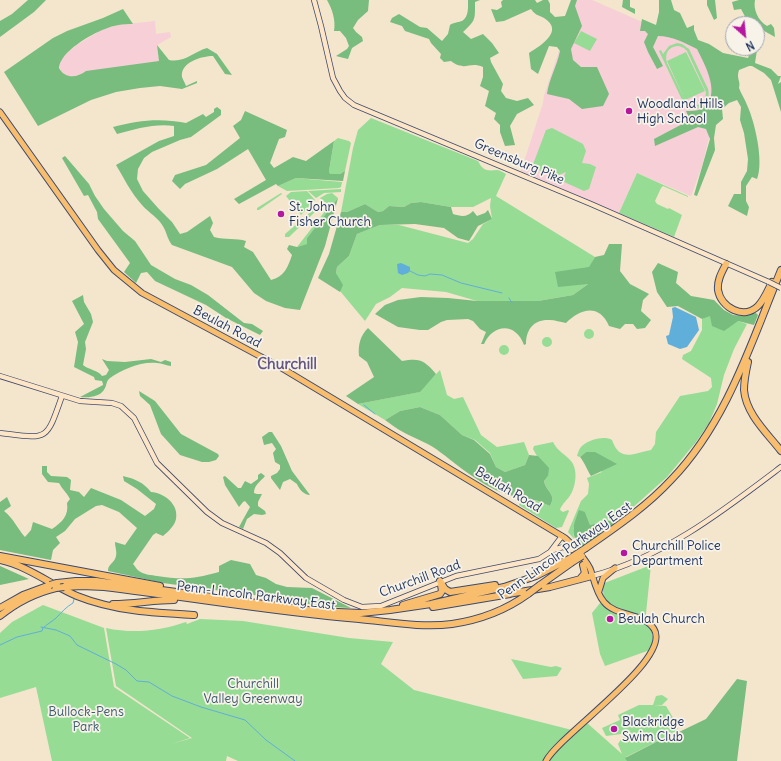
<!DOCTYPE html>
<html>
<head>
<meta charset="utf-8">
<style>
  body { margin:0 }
  #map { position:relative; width:781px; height:761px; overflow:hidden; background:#f4e5cd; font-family:Delius,sans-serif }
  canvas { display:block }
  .north { position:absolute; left:725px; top:16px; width:40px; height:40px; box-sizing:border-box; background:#f7f3e8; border:1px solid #9fa5b1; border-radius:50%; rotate:153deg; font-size:11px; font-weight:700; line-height:16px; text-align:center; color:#1b2f5e }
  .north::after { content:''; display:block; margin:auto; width:14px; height:18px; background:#b5179e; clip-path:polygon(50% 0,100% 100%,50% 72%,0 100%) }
</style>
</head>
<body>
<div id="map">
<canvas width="781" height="761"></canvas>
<div class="north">N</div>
</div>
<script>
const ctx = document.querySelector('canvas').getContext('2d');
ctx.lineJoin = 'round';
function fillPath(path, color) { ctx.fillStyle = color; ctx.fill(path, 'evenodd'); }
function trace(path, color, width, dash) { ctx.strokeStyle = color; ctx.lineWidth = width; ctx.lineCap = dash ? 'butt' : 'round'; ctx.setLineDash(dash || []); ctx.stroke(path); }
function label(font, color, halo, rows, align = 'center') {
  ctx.font = font + ' Delius,sans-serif'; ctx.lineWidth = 3.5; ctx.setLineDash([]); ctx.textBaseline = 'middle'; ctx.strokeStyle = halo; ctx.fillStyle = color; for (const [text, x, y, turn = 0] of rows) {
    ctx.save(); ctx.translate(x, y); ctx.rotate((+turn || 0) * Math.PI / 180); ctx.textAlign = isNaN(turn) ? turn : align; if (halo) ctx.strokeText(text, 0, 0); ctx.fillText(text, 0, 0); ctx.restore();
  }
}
fillPath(new Path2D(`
  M576,0H592L734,62L712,126L702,166L691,196L637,173L619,213L521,171L543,103L544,96Z
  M155,21L156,34L170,32L171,37L157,45L159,61L114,68L74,76H66L61,71L59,65L61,60L68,52L77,45L101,30L118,25Z`), '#f6cfd7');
fillPath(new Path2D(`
  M581,31L597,39L590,51L574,43Z
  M677,43L682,44L689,49L708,89C712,105 696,115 684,104L659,51L661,50L663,54L669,46ZM679,46L684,48L687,51L706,92L705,99L701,104L693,106L686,102L667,63C664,53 669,46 679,46Z
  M686,52L705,91L685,100L667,61Z
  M371,118L478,161C483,171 487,171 497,170C500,170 504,173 506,174L496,196L595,257L589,268V283L573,295L538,301H477L446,292L402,288L390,297L376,304L365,321L340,291L336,273L337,267L349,256L357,234L380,225H399L468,243L473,239L483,224L492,219L490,206L491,198L473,207H451L421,202L411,203L404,207L389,206L383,211L378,212L365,204L347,212H341L353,148L358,130Z
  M552,128L583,144L586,151L582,163L590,164L596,167L589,189L584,191L562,181L566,172L554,177L532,167L546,130Z
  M338,138L349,141L351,143L345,171L340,174H330L329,171L334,141Z
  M637,173L688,196V197L663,186L661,188L655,201L657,204L668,209L669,208L682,215L674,237L619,213Z
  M296,178L342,182L341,187L339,188L287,191L278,186Z
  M341,189V192L324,193L316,198L308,191Z
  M307,191L315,200L301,215L286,196L291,192Z
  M281,193L282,194L259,210H257V208Z
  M332,193L338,198L307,238L308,244L297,247L329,206L320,198L327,194Z
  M313,210L315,212L289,237H285V234Z
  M710,315L738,321L747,324L734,349L724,375L717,404L709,423L696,442L667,477L621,518L590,525L585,512L573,528L574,539L568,532L581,501L588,494L589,484L587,478L602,472L586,452L580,457L577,456C578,453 579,449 581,447C587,440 604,435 612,440C620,462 632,454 651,450L655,444L656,432L680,396L708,391L712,387L711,378L682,359L683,355L691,351L702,330V319Z
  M584 334a5 5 0 1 1 10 0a5 5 0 1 1-10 0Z
  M542 342a5 5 0 1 1 10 0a5 5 0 1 1-10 0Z
  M499 350a5 5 0 1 1 10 0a5 5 0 1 1-10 0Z
  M440,370L447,395L454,399L463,397L481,435L497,447L524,442L529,455L525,465L505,472L496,467L490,453L475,440L462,435L440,415L420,407L400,411L385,420L358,404L419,392Z
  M553,442C557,451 565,454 571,461C578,469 576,485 571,494C568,500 562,503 560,510L563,512L568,510L569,511L562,527L556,528L519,505L521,501L528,502L536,500L550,506C557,495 546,491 544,481L548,476L533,449L534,446Z
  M651,565L645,623C654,631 655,638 650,650L605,666L600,654L592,613L604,598L602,584Z
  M43,605L104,628L114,687L190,738L171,744L192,738L116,686L106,628C134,634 159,631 186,622L187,624L200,619L243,621L349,638L393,642L381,664L414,690L572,730C562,739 549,749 543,761H238L227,756L226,761H52L36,687L0,698V633L12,622Z
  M511,659L551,667L556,666L562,668L557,676L523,679Z
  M662,695L668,699L662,705H654L666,706L672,716L679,732L664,738L626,757L630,761H549L553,754L586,722L622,754L618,744L626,732L621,734L606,736L602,728L620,720L618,715L639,705H653L656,696Z`), '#96dc95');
fillPath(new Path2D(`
  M28,0H46L34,12L0,37V21L12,14Z
  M327,0H369L368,11L358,20L353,28L356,32L362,37L363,41L352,48L348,59L336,56L347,49L349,46L346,38L340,31H334C336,20 332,9 327,0Z
  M468,0H480L475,2C475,20 476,20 463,32L471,39L483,34L492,43L499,53L490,58L491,62L503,84L501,91L506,98L517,101L528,98L534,105L517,114L510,126L515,145L505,146L500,132V125L494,119L496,113L485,106L489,91L480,86L483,77V67C469,61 465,72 451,61L444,62L440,58L441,54L431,43L429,39L405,31L402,26L390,22L392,18L399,14L420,27L427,28L442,41L448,34L450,25C454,22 457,23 462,21C469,17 468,7 468,0Z
  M503,0H535L537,3L543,0H548L550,4V12L555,17L565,16L571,0H577L575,6L582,26L571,49L573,60L581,67H597L609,94L603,106L582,109L569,99L547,94C549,79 557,66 560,51L557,47L549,46L538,74L531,69L529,53C540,46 565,31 544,18C537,14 536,16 531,9L504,21L496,22L491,9L497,10L502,7L501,2Z
  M623,0H630V7L635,9V14L622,7Z
  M659,0H671L674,10L680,13L687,28L694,25V30L698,40L709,44L723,53L748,58L752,48L757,50L755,63L771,69L778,76H781L778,84L781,82V112L771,80L764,73L752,66H749L739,70C736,79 741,81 739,88C741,94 745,99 747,105C755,122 764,162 757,179L752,177L746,186V201L749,207L747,216L728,206L734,194H741V182L747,171L748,159L744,133L740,120L741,107L737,100L729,103L722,109L723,119L716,125L714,138L715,150L697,196L694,195L710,139L706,129L698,127L655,146L654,139L690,120L686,111C691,111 697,111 701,109C723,97 705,65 697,49C685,43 672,36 658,36L653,47L663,66L657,69L648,52L644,42L648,34L645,31H640L642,19L656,25L659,12Z
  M707,0H715L717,18L714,20L707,5Z
  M739,0H755C753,9 758,21 767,26L771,24L774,28L775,37L757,27V24H749L741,9L734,10L732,2Z
  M123,9L133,24C123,24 114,25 105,29C91,34 60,52 59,68C65,79 77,78 86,71L159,61L157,45L169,60C185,63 193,52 207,48L217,54L232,75L225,74L213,56C202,56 180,62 182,77C183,80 185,83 186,86L197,81V83L182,89L160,86L140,88L116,92L91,100L38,126L4,72L53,38L67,31L103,18Z
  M217,107L221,110V115L191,137L180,140L152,152L144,158L138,169L137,179L143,191L158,208L172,222L180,234L187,232L210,216L213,223L210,230L214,237C225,240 236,238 246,241L244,247L253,252L271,280C284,277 288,267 292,255L287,249L289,245L297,247L307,244V238L338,198L325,246L300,310L285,308L266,301L254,293L232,267L172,245C168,240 167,234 164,228C159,218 149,213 142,205C131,193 124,178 116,165L159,141L174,136V126C156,123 135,129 117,134L113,127C139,120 160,118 186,123L203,114L206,117L214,112V109Z
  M245,111L287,130L285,137L279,139L270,163L274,168L293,157L306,161L334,141L329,171L330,174H340L345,171L343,181L296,178L278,186L276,184L239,204L234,199L266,180L248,149L217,169L185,184L180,189L172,181L175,175L206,165L240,138L233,126L241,120Z
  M65,156L89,184L95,196L104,209L123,231L135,241L151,265L175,279L191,285L208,295L244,323L252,324L263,331L260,335L226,318L206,305L155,281L147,272L141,273L136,283L124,272L130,263L98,219L97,212L88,195L84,196L62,158Z
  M421,202L451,207L453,214C460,216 467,218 473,211L477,216L485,213L488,210L492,219L478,226L469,241L458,238L444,228L415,224L380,225L357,234L349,256L337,267L336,273L343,285L340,292L318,278L329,254L341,212H347L365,204L378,212L383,211L389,206L404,207L411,203Z
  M609,244H622L620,271L630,284L649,294L643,300L641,311L651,320L645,328L637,329L633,324H625L620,329L609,326C599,303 580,309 566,323C560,322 555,320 550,320C534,319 526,329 526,344L524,345C516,323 494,323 484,344H481L486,332L480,329L473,321L468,319L447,320L441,322L428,330H420L398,327L375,314L385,305L398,300L421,297L448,298L477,301H538L573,295L588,284L558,287L555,272L589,267L595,257L604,255Z
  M658,263L678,272L676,283L691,296L714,300L724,310L733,315L743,316L756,313L758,315L754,325L738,321L724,331L712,326L710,316L702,319L678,306L667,307L657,292L652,272Z
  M83,295L84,302L91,314L93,322L85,342L86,349L83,365C89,370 98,370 102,376L106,375L109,370L102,359L107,361L125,362L151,359L161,362L165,360L171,362V366C167,366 162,363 157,363C141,361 123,369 110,378C106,381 107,384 105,388C101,397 89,398 80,397L103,385V384L102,381L95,380L94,377L74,367L78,342L75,332L84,324L72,301Z
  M368,328L402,361C420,358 424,360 436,374L420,392L358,404L346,396L374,377L367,362L359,356C358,345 360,336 368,328Z
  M139,391L155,401L181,434L218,454L219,456L216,460L209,462H202L180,455L161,434L150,405L140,396Z
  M420,407L440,415L462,435L474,440L490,454L496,467L505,472L525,465L529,455L538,456L549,468L548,476L544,481C546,492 557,494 550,506L536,500L528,502L527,497C495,499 461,467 436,449C426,442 414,438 403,432C397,429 391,424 385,420L400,411Z
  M269,432H272L281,446L292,471L310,495C304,495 299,489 297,484L290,479L283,482L280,490L271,478V476L277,473L280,469V465L275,462L273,453L276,449L272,443L264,445L262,437Z
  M586,452H595L617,464L591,476C587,470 585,463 580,457Z
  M42,466H47V472L51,476L67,477L71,480L70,490L79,492L84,497L91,488L121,500L145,516L154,509L156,504L137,489L124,481L123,476C135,479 143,482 151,492C164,493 179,504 176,519C175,525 168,532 163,536L156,533L153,535L133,564C135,566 137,570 139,571C144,575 152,575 157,576C183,580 193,579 219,572V566L231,560L250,564L256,575L266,578L276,584L287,587L312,588L351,608L332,607L278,600L262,596L214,590L163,583L108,571C108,565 112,564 115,559C118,553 115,548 115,542L125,545L137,528L119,512L102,505L96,506L75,519L65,531L56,537L60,543L53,550L51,560L0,550V502L7,497L11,506L4,511C14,519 17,528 25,537L31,530L33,522L52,529C62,522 69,516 67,503L70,499C67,493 62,489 59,483L48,482L42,474Z
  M261,473L265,476C260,482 254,485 254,493L257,494H262L258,502V506L265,511L266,514L262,515L254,514L247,519L243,529L239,527L250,507L245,501L243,502L239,507L225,485L223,477L225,476L238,488H241L245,481L251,484L258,479V475Z
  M579,510L585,512L590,525L607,521H618L580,548C570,532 573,527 579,510Z
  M0,566L29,579L0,585Z
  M737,679L747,681L737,761H627L625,758L664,738L679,732L706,719Z`), '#78bc7e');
fillPath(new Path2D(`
  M401,263L410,267V271L408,273L402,275L398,273L397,264Z
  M675,307L696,317L699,330L687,347L680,349L668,344L666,336L669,335L673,317L672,308Z`), '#60aeda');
trace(new Path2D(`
  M410,271L418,275L425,276L430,274L442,275L461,283L502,293
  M509,298L512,303
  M364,405L375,414
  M41,627L56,630L70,636L77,645L116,664L126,670L137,681L149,682L172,696L201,707L245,720L266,740L295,761
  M43,628C47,624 53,621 56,618C62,612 66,607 73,603L74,599
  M0,645L17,637L42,631L43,628`), '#60aeda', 1);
const secondary = new Path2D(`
  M314,0L321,26L333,78L340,91L345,98L354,105L591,204L769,282
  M0,376L80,401L112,403L121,406L134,418L157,463L207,512L222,523L266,543L280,553L306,578L344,600L362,607L381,606L456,576L539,559L550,552L562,536
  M0,433C48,439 46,442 62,396
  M553,550L563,547L572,550
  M592,576C664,557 723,511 781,467`);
const primary = new Path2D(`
  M0,112L98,250L114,270L142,293L280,367L565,538C572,544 589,563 591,571C594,581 597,594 604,602C616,617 643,612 654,629C673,659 559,735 546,761
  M599,591L603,578L615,568`);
const highway = new Path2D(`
  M726,264C722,272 717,280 718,290C721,308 744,320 758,306C764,300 768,290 772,282
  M748,362C746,371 744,381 744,390C746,414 767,433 781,451
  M586,548C616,527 646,507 671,480C727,422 751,343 781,270
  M0,556L160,586
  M0,560C28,566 51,585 77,596C114,611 155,613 194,615
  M580,579L585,573L583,565
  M440,581L445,589L450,592L495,585
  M57,583L76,581H96L315,611L361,613L390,610L431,604L504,587L536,576L569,559
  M540,585L571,563
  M64,587L82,586L104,587C189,597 274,612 359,619C390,622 422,628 452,624C479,620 506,610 528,594
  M508,594L550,587L592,576
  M113,604C134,604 154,600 174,600
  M403,605L440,594L442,591L441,585
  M433,607L510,594
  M0,608L23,595L50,585
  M0,616C17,602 35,593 56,588`);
trace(secondary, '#3c4a6f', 6);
trace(primary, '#3c4a6f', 7);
trace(highway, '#3c4a6f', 8);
trace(secondary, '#fde5c5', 4.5);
trace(primary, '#f9be6d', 5);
trace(highway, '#f9be6d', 6);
const secondaryBridge = new Path2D(`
  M769,282L781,288`);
const highwayBridge = new Path2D(`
  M569,559L586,548
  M571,563L582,556
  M50,585L57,583
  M56,588L64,587
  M528,594L540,585`);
trace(secondaryBridge, '#3c4a6f', 6, []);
trace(highwayBridge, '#3c4a6f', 8, []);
trace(secondaryBridge, '#fde5c5', 4.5);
trace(highwayBridge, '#f9be6d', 6);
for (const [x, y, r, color] of [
  [629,111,4,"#b5179e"],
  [281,214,4,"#b5179e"],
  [624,553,4,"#b5179e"],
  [610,619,4,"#b5179e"],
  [614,729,4,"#b5179e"]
]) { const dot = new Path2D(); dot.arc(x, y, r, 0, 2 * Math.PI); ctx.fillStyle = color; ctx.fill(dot); trace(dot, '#f7f3e8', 1.5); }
label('13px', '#1b2f5e', '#f7f3e8', [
  ["Woodland Hills",637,104],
  ["High School",637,119],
  ["St. John",289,207],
  ["Fisher Church",289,222],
  ["Churchill Police",632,546],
  ["Department",632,561],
  ["Beulah Church",618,619],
  ["Blackridge",622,722],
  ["Swim Club",622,737]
], 'left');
label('13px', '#1b2f5e', '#f7f3e8', [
  ["Greensburg Pike",519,162,23],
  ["Beulah Road",227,327,28],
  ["Beulah Road",508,490,31],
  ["Penn-Lincoln Parkway East",565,551,-35],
  ["Churchill Road",420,579,-20],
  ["Penn-Lincoln Parkway East",256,596,7]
]);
label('13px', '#3a5a6c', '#f7f3e8', [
  ["Churchill",253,684],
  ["Valley Greenway",253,699],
  ["Bullock-Pens",86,712],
  ["Park",86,727]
]);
label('bold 15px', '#655782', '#f7f3e8', [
  ["Churchill",287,365]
]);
</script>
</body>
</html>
